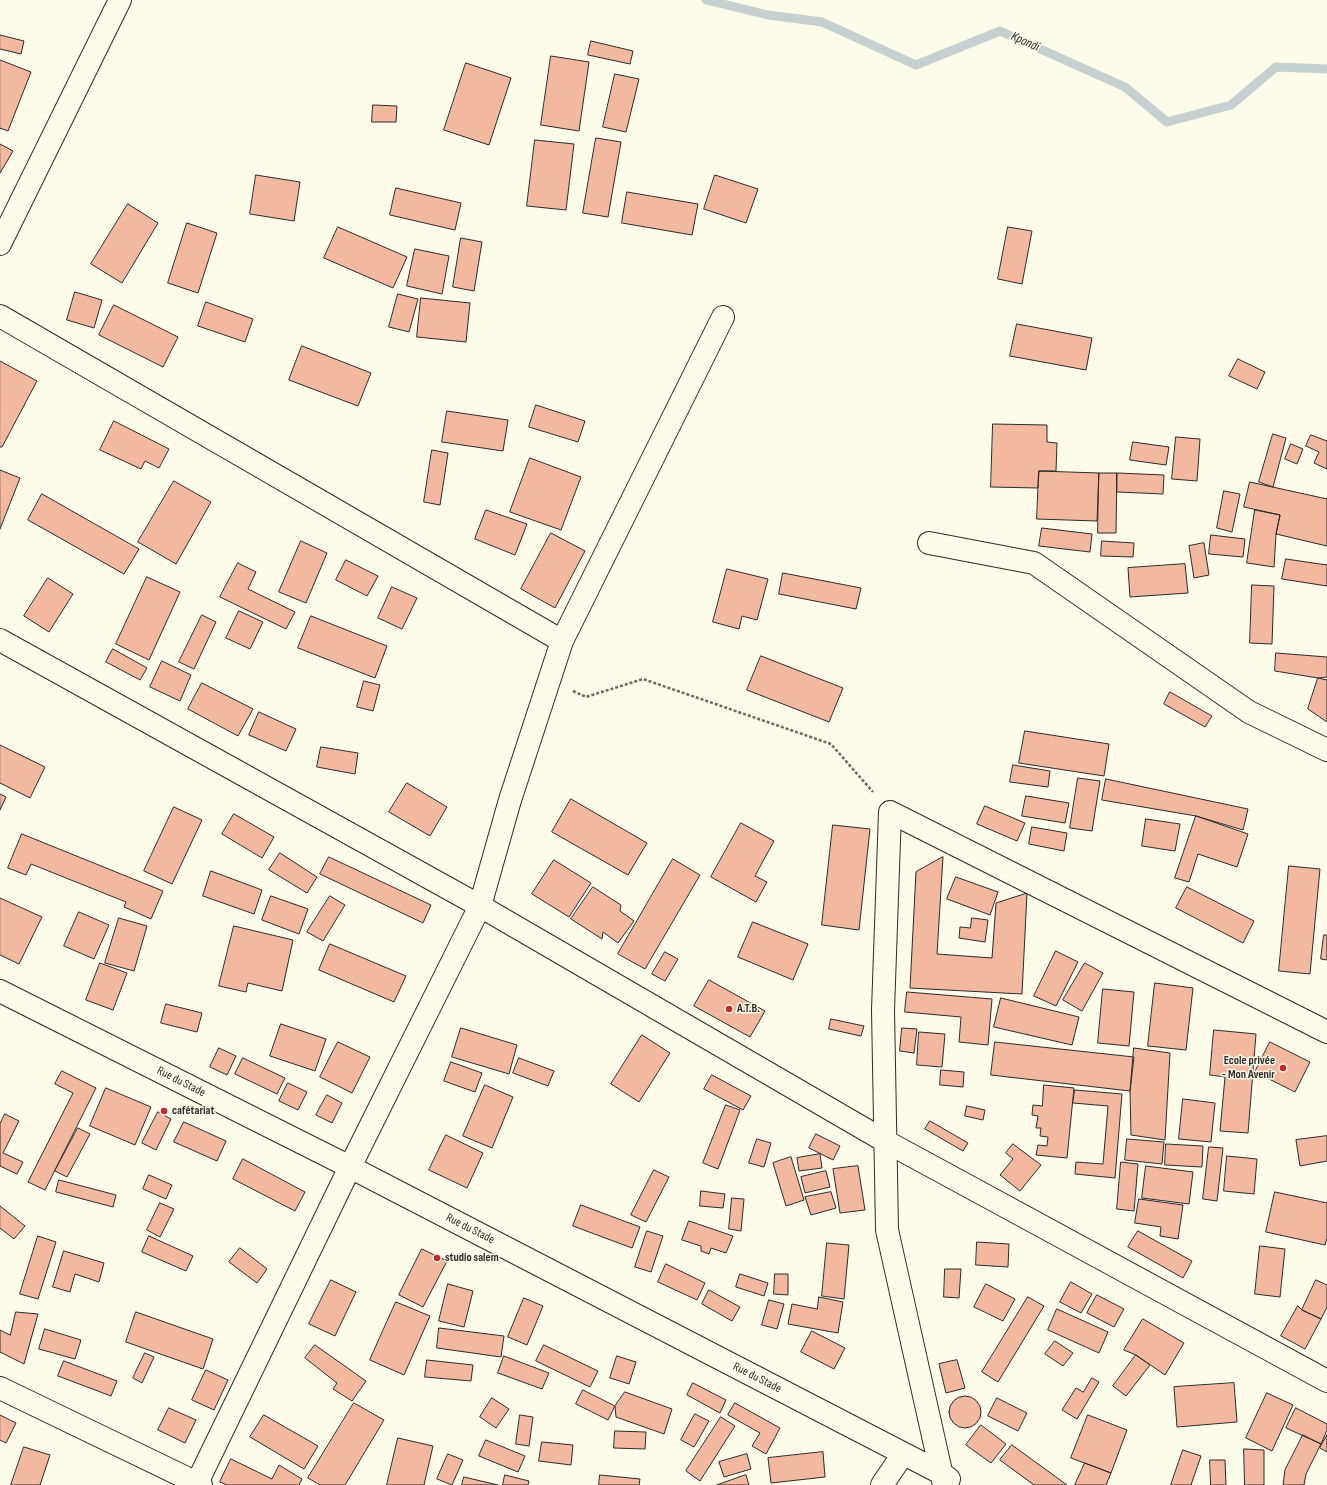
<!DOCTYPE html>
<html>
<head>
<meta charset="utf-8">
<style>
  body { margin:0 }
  canvas { display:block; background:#fdfbea }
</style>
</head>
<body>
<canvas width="1327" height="1485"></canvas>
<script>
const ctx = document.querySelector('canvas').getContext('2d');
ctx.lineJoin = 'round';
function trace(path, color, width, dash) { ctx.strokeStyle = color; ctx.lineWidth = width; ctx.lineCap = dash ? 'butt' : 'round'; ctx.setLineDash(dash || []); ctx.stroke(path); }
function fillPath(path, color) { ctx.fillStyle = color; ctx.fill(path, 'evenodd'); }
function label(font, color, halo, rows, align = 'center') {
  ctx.font = font + ' "Sofia Sans Condensed",sans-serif'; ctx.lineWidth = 3; ctx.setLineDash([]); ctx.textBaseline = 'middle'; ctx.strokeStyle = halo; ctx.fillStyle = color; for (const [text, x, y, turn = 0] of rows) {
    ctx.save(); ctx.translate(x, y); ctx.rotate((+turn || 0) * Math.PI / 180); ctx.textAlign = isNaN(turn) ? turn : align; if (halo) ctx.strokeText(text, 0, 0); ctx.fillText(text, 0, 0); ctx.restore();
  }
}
trace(new Path2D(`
  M706,0L768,15L822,22L916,65L1000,31L1125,87L1167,122L1231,105L1276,67L1327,69`), '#c7d0d0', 9);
const building = new Path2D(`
  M0,35L24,41L21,54L0,49Z
  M591,41L633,51L630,64L588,55Z
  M551,56L589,62L579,131L541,125Z
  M0,60L31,72L8,131L0,128Z
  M466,63L511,78L489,145L444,130Z
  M615,74L639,79L626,132L603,127Z
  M373,105L397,106L396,122H372Z
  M596,138L621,142L608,217L583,213Z
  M535,140L574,144L566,210L527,206Z
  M0,144L13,151L0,173Z
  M256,175L300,182L294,221L250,214Z
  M715,175L758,189L746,223L704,209Z
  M396,188L461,203L455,230L390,215Z
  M627,192L698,204L692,235L622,223Z
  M128,204L158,223L122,283L91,264Z
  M187,223L217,233L198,293L168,283Z
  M338,227L407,257L393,288L324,258Z
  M1008,227L1032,231L1022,284L998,279Z
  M461,238L482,242L474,291L453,287Z
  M415,249L449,256L442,294L407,286Z
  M75,292L102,300L94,328L67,320Z
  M398,294L418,299L409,332L389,327Z
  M421,298L470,303L466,342L417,337Z
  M206,302L253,319L245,342L198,326Z
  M114,305L178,337L163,367L99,335Z
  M1017,324L1092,338L1086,370L1010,356Z
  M302,346L371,373L358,406L289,380Z
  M1238,359L1265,372L1257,389L1229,376Z
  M0,361L37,381L2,447H0Z
  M536,405L585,421L578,442L529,427Z
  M447,411L508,420L503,451L442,442Z
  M114,421L169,449L159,468L145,461L141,469L100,450Z
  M993,424L1047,425V442L1057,443L1056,471H1039L1038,488L991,487Z
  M1273,434L1286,438L1273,487L1259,482Z
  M1311,435L1327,441V469L1314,463L1319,452L1306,446Z
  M1176,437L1200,439L1197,481L1172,479Z
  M1133,442L1169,447L1166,465L1130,460Z
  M1291,444L1303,449L1297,464L1285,459Z
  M432,450L448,453L440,505L424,502Z
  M530,458L581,477L561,530L510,512Z
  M0,470L20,478L0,529Z
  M1039,471L1099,473L1097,521L1037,519Z
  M1099,473H1117L1116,533H1098Z
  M1117,473L1164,475L1163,494L1117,492Z
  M174,481L211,502L176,564L138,542Z
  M1250,482L1327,499V546L1276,534L1280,515L1244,507Z
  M1224,491L1240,494L1232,532L1217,528Z
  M42,494L139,549L124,574L28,520Z
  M486,510L527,524L515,555L475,539Z
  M1255,510L1280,515L1276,534L1274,567L1247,563Z
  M1042,528L1092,534L1090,552L1039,546Z
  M551,533L585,551L555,608L521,589Z
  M1211,535L1245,539L1243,557L1209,554Z
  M301,541L327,553L306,603L279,592Z
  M1102,541L1134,543L1133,557L1101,556Z
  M1204,543L1209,575L1194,578L1189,546Z
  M1286,559L1327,565V586L1282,579Z
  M346,560L378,576L367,596L336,580Z
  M238,563L256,572L248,589L295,612L286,629L220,597Z
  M1185,564L1188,593L1130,597L1128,568Z
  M727,569L768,579L757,620L742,616L739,629L713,622Z
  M783,573L861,588L856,609L779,594Z
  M147,577L180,592L149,660L116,644Z
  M48,578L73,594L49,632L24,616Z
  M1252,585L1274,586L1272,644L1250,643Z
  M392,587L417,598L402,629L378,618Z
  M239,611L263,622L250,649L226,638Z
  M202,615L216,622L194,669L179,662Z
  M311,616L387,646L375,678L298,648Z
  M113,649L147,668L140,680L106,662Z
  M1276,653L1327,657V677L1318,678L1275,671Z
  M761,656L843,688L829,722L747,690Z
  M162,661L191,675L180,701L150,687Z
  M1318,678L1327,680V722L1308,709Z
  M364,681L380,685L373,711L357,707Z
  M202,683L253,709L238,736L188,709Z
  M1170,692L1212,716L1205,727L1164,704Z
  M259,712L296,729L286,751L249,735Z
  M1025,731L1109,744L1104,776L1019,763Z
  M0,745L45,767L30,798L0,783Z
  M321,747L358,753L355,774L317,767Z
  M1013,765L1050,771L1048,787L1010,782Z
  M1078,778L1100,781L1092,831L1070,828Z
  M1106,779L1248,809L1243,830L1196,816L1102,800Z
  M407,783L447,807L430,836L389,812Z
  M0,794L6,797L0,810Z
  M1026,796L1069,803L1065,823L1022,816Z
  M571,799L647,843L628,875L552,832Z
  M985,806L1025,823L1017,841L977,824Z
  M174,807L202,820L172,884L144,871Z
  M234,814L274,837L262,858L222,834Z
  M1196,816L1248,834L1237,867L1198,854L1189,882L1175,878Z
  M1146,819L1180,824L1175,851L1142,846Z
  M741,823L774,841L755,876L767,882L756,902L711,877Z
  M833,825L870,829L859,930L822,925Z
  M1032,827L1067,833L1064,851L1029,844Z
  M22,834L163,891L151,919L124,907L126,902L31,864L26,875L8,868Z
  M280,853L317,877L307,893L269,870Z
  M329,857L431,905L423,923L320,874Z
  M943,857L937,954L992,958L996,903L1027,893L1022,994L910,988L916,872Z
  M673,859L700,875L645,969L618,954Z
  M554,860L591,883L569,917L532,894Z
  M1289,866L1320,869L1310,974L1279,971Z
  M211,871L262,890L254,914L203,896Z
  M956,877L998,892L990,915L947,899Z
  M593,887L621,905L620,911L634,921L618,943L603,932L602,939L571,919Z
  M1187,887L1254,921L1243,943L1176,908Z
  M271,896L308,909L299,934L262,920Z
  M330,896L345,905L323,941L307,932Z
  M0,898L42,917L19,964L0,955Z
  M79,912L109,925L94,959L64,946Z
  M119,918L147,926L134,971L105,963Z
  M972,918L988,920L985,942L959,938L960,927L970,928Z
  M753,922L808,944L793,980L738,957Z
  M234,926L293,940L282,991L248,983L246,992L219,986Z
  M1324,935H1327V960L1321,959Z
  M330,944L406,976L394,1002L319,970Z
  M1056,951L1078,962L1056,1006L1034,996Z
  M665,952L678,959L665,981L652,974Z
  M100,963L127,973L113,1010L86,1000Z
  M1085,963L1103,973L1082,1011L1063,1000Z
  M709,980L765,1011L750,1037L694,1006Z
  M1155,983L1193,988L1186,1050L1148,1046Z
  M1103,989L1134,992L1129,1046L1098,1043Z
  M907,992L992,999L988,1045L959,1042L961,1017L905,1012Z
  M1001,998L1079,1017L1072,1045L994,1027Z
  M166,1004L202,1013L197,1032L161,1023Z
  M831,1019L864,1026L861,1036L829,1029Z
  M281,1024L326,1039L315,1071L270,1056Z
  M461,1028L517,1045L509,1074L452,1057Z
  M902,1028L917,1029L914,1053L900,1051Z
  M1214,1030L1256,1034L1248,1133L1220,1131L1225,1077L1210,1075Z
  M919,1032L945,1034L942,1067L917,1065Z
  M642,1035L670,1053L639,1102L611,1084Z
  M338,1042L370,1057L352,1093L320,1077Z
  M995,1042L1134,1057L1130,1091L991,1075Z
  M1270,1042L1310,1062L1295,1092L1255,1072Z
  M219,1048L236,1056L227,1075L210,1067Z
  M1134,1048L1170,1053L1165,1140L1131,1135L1130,1091Z
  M243,1058L285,1078L277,1094L235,1074Z
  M519,1058L554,1071L548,1086L513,1073Z
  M451,1062L482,1073L475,1092L444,1081Z
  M941,1070L964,1072L963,1087L940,1085Z
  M62,1071L96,1088L45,1190L28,1182L73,1093L55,1084Z
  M712,1075L751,1096L743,1110L704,1089Z
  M288,1083L307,1092L298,1110L279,1101Z
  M485,1085L513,1097L492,1148L463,1136Z
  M1044,1085L1074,1088L1067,1158L1036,1155L1038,1145L1047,1146L1048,1137L1040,1136L1041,1128H1036L1038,1116L1032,1115L1033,1105L1042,1106Z
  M106,1088L151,1107L135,1145L90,1126Z
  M1075,1090L1122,1094L1115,1178L1075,1174L1076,1162L1103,1164L1108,1106L1073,1103Z
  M327,1095L342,1103L332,1123L316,1115Z
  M1183,1099L1215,1103L1211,1142L1179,1139Z
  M726,1105L740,1110L718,1169L703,1163Z
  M967,1106L985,1110L983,1120L965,1116Z
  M158,1112L171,1119L156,1150L142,1143Z
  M5,1114L19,1121L3,1153L23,1162L17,1174L0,1166V1124Z
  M930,1121L968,1143L963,1151L925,1129Z
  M184,1122L226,1141L217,1161L174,1142Z
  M78,1128L90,1134L67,1177L55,1171Z
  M816,1134L840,1146L833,1160L809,1148Z
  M446,1135L483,1153L467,1188L429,1170Z
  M1327,1136V1161L1300,1166L1296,1140Z
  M757,1139L771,1143L764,1167L749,1163Z
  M1127,1139L1164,1142L1162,1164L1125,1160Z
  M1013,1144L1041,1165L1020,1191L1000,1175L1013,1159L1006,1153Z
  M1166,1144L1203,1146L1202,1167L1165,1165Z
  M1209,1147L1223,1148L1217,1201L1203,1199Z
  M820,1154L822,1168L799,1171L797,1158Z
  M1227,1156L1257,1159L1254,1194L1224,1191Z
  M791,1157L804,1200L786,1206L773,1163Z
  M243,1159L305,1192L295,1211L233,1179Z
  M1121,1162L1138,1164L1134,1211L1117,1209Z
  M858,1166L865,1210L840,1213L833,1169Z
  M1146,1166L1193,1172L1189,1204L1142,1198Z
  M654,1170L669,1177L646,1222L631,1215Z
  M826,1171L830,1187L805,1193L801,1177Z
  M149,1175L172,1185L166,1199L143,1189Z
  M59,1180L116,1195L113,1207L56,1192Z
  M701,1191L725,1194L723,1208L700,1206Z
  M831,1192L836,1208L811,1215L805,1197Z
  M1275,1192L1327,1203V1238L1325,1245L1266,1232Z
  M732,1198L744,1199L741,1231L729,1229Z
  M1139,1199L1183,1205L1178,1239L1160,1236L1161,1227L1135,1223Z
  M160,1203L174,1209L160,1237L147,1230Z
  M581,1205L640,1227L632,1248L573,1226Z
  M0,1206L25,1226L14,1239L0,1228Z
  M689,1221L733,1236L726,1253L711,1248L709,1254L701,1251V1246L682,1240Z
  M647,1231L663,1236L651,1272L635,1267Z
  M1138,1231L1192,1261L1183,1278L1128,1247Z
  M38,1236L56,1242L38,1299L20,1294Z
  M149,1236L193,1256L186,1271L142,1252Z
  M977,1242L1009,1244L1008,1267L976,1265Z
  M827,1243L849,1245L844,1299L822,1296Z
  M1260,1246L1285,1249L1280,1297L1255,1294Z
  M240,1248L267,1269L257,1283L229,1262Z
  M422,1249L447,1261L423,1307L399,1295Z
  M64,1251L104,1263L99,1282L75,1274L70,1292L53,1287Z
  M666,1264L705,1283L697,1300L658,1282Z
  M945,1269H961L959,1298L944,1297Z
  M740,1274L768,1283L764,1296L736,1287Z
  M775,1274H788V1295L774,1294Z
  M331,1280L356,1292L335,1336L309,1324Z
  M1316,1280L1327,1285V1307L1321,1319L1302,1310Z
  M1071,1282L1092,1294L1081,1313L1060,1302Z
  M448,1284L473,1291L464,1327L439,1321Z
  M986,1284L1015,1299L1003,1321L974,1307Z
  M709,1290L740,1307L732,1321L702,1304Z
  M1097,1295L1124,1309L1114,1327L1087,1313Z
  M819,1297L843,1302L838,1333L788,1324L792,1304L817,1309Z
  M1028,1297L1044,1306L998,1382L982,1372Z
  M524,1298L543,1306L527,1345L508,1337Z
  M769,1300L784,1304L777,1329L762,1325Z
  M396,1302L430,1316L404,1375L370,1360Z
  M1298,1306L1302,1310L1321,1319L1305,1349L1281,1336Z
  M1057,1309L1108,1332L1099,1353L1048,1330Z
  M16,1312L38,1314L24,1364L0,1352V1330L10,1335Z
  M136,1312L213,1339L203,1369L126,1342Z
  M1143,1319L1184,1343L1165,1375L1136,1355L1124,1350Z
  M439,1328L504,1336L501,1357L437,1348Z
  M45,1329L81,1340L75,1359L39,1349Z
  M812,1331L845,1348L834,1369L801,1352Z
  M1055,1341L1073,1353L1063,1366L1045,1354Z
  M315,1345L366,1381L352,1401L333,1389L337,1383L305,1358Z
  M544,1345L598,1371L590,1387L536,1361Z
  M145,1353L154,1357L142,1383L133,1378Z
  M1136,1355L1150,1365L1126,1396L1113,1386Z
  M504,1356L549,1373L542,1389L498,1373Z
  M617,1356L636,1362L629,1384L610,1378Z
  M427,1360L473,1365L471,1381L425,1377Z
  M957,1360L965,1388L946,1393L939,1364Z
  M64,1361L117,1381L111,1396L58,1376Z
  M206,1370L228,1380L214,1410L192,1400Z
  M1092,1378L1099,1382L1077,1419L1062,1410L1076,1388L1083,1392Z
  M693,1383L726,1400L720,1413L687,1395Z
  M1234,1383L1237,1422L1177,1427L1174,1387Z
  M583,1390L615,1406L608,1420L576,1404Z
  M625,1392L672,1409L664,1434L616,1417L615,1406Z
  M1267,1393L1293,1405L1272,1451L1246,1438Z
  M949 1412a16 16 0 1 1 32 0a16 16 0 1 1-32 0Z
  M492,1398L509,1409L496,1428L480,1417Z
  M997,1398L1027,1413L1018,1431L988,1416Z
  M354,1403L384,1420L345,1485H320L308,1478Z
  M735,1403L780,1428L766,1454L752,1446L760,1433L728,1415Z
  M169,1408L196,1420L185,1443L158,1430Z
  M1296,1408L1327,1424V1430L1321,1444L1286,1428Z
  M695,1414L709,1421L694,1447L681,1440Z
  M0,1415L16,1423L6,1443L0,1440Z
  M264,1415L318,1446L304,1469L250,1437Z
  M520,1415L533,1417L529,1446L516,1444Z
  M1088,1415L1127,1430L1111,1473L1071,1458Z
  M721,1417L735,1426L700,1481L686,1471Z
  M981,1425L1006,1444L991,1463L966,1445Z
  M615,1431L646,1432L645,1449L614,1448Z
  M1303,1435L1321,1444L1306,1474L1304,1485H1283L1285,1470Z
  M1327,1435V1452L1320,1448Z
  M398,1438L433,1446L424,1485H387Z
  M486,1440L525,1456L518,1472L479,1456Z
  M542,1442L573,1445L571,1465L539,1461Z
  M1012,1445L1067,1485H1034L1000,1460Z
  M24,1447L50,1455L40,1485H11Z
  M1244,1449L1264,1450V1485H1245Z
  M1183,1450L1201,1456L1191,1485H1171Z
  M823,1452L825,1477L771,1483L768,1458Z
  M448,1454L463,1460L452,1485L437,1479Z
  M747,1454L751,1469L724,1477L719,1462Z
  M231,1459L272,1479L279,1465L302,1479L299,1485H227L220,1482Z
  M1210,1460H1225L1226,1485H1211Z
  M1085,1463L1111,1473L1106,1485H1075Z
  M505,1475L529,1481L528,1485H503Z
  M600,1475L640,1479L639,1485H599Z
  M746,1475L749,1485H717Z
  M464,1477L498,1485H462Z`);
fillPath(building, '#f2b8a0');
trace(building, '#2b2b2b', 1);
const minor = new Path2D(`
  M0,244L120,0
  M0,316L562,641
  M929,543L1034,563L1249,712L1327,750
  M0,640L480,906L885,1141L1327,1381
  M0,991L350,1167L941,1473L949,1479
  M0,1388L201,1485
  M196,1485L350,1167L480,906L510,800L562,641L723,317
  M882,1485L903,1454
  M944,1485L887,1230L883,1010L890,812L1327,1032`);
trace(minor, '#2b2b2b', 24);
trace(new Path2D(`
  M573,691L586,697L643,679L831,744L873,792`), '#6a6964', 2.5, [3, 2]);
trace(minor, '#fdfbea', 22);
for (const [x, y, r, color] of [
  [729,1009,4,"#c62828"],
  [1283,1068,4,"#c62828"],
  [164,1111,4,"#c62828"],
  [437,1258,4,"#c62828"]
]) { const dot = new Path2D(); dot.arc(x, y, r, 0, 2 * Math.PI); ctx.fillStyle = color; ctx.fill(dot); trace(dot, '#fdfbea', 1.5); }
label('bold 12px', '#2b2b2b', '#fdfbea', [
  ["A.T.B.",737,1009],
  ["Ecole privée",1275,1061,"right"],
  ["- Mon Avenir",1275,1075,"right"],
  ["cafétariat",172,1111],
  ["studio salem",445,1258]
], 'left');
label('12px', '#2b2b2b', '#fdfbea', [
  ["Rue du Stade",181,1082,27],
  ["Rue du Stade",470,1229,27],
  ["Rue du Stade",757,1378,27]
]);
label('italic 13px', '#2b2b2b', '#fdfbea', [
  ["Kpandi",1025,42,24]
]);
</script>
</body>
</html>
